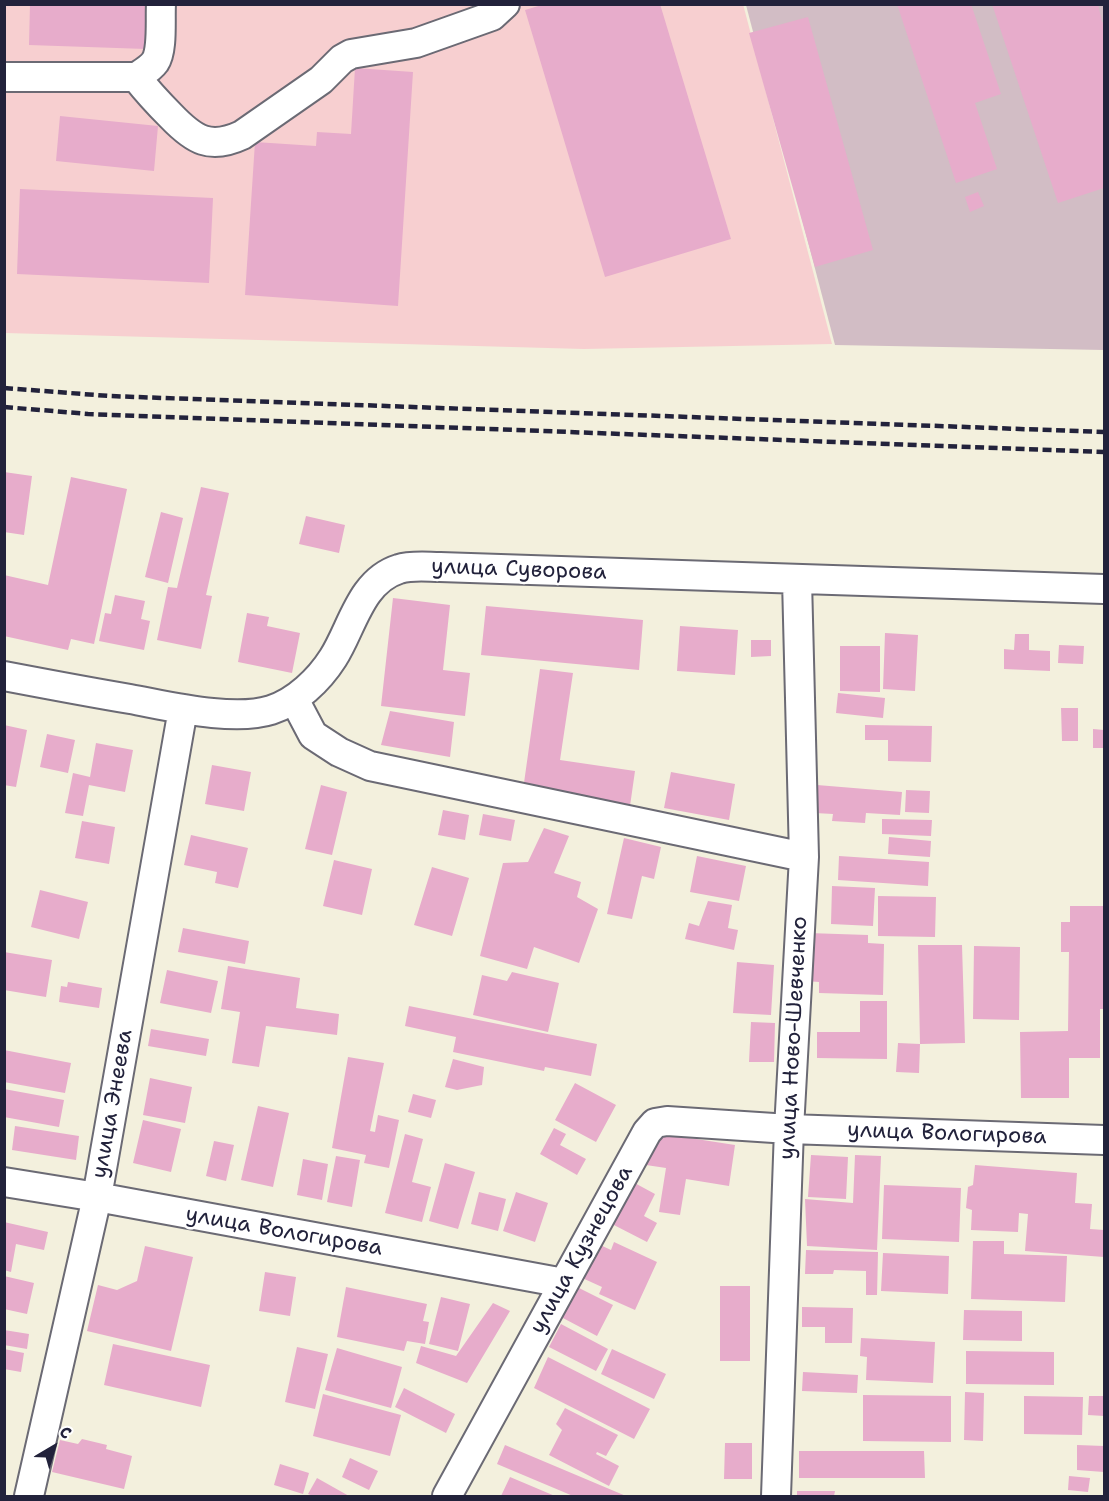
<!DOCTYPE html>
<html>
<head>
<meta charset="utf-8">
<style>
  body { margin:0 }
  #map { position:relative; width:1109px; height:1501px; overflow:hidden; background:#f3f0dd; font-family:"Shantell Sans",sans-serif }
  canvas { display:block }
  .frame { position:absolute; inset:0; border:6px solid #22223b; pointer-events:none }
  .north { position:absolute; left:24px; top:1417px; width:60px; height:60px; -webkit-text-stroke:4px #fff; paint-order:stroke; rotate:38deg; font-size:16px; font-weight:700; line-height:24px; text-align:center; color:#22223b }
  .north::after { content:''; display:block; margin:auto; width:21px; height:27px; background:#22223b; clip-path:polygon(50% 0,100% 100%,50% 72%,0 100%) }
</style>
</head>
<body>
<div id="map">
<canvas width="1109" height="1501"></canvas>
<div class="frame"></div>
<div class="north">С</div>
</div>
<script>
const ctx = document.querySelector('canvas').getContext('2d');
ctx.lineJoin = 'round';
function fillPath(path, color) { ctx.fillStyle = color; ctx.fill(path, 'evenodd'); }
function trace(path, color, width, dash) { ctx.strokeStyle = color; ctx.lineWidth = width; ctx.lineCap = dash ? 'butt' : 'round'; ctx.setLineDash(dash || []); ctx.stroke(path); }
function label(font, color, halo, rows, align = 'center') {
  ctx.font = font + ' "Shantell Sans",sans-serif'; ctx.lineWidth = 5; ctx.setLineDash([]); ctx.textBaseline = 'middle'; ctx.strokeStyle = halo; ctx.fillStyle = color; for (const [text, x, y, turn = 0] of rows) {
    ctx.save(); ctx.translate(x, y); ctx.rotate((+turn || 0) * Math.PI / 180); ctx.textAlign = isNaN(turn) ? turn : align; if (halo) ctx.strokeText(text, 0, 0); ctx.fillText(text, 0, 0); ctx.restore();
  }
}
fillPath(new Path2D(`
  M743,4L832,344L584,349L5,333V5Z`), '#f7cfd0');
fillPath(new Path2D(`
  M746,5H1104V350L835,345Z`), '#d2bdc5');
fillPath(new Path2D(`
  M30,4H147L146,49L29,45Z
  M545,4H660L731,239L605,277L525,10Z
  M897,4H971L1001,94L975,103L997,169L956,183Z
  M992,4H1098L1102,22L1104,23V188L1058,203Z
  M808,17L873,250L815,267L749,33Z
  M355,68L413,72L398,306L245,295L255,142L316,146L317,132L351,134Z
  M60,116L158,126L154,171L56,161Z
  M20,189L213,198L209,283L17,274Z
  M978,192L984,206L970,212L965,197Z
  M4,472L32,476L24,535L4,532Z
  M71,477L127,489L94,644L71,639L68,650L4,636V575L48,585Z
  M201,487L229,493L206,595L212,596L201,649L157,640L168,587L177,588Z
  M161,512L183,518L168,583L145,577Z
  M306,516L345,525L339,553L299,544Z
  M115,595L145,601L141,619L150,621L144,650L99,641L105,613L111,614Z
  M393,598L450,605L443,670L470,673L465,716L381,706Z
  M486,606L643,620L639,670L481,655Z
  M247,613L269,617L267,626L300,633L292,673L238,662Z
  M680,626L738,630L735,675L677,671Z
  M885,633L918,635L915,691L883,689Z
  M1015,634H1029V650L1050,651V671L1004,669V649L1014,650Z
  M751,640H771V656L751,657Z
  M1059,645L1084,646L1083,664L1058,663Z
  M840,646H880V692L840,691Z
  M540,669L573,673L560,760L635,771L630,806L523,790Z
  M838,693L885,698L883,718L836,713Z
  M1061,708H1078V741H1062Z
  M390,711L454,722L450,757L381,745Z
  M4,725L27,730L16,787L4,785Z
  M865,725L932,726L931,762L888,761V740H865Z
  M1093,729L1104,730V748H1093Z
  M47,734L75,740L68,773L40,767Z
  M96,743L133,750L125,792L89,785L83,816L65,813L73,773L90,777Z
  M212,765L251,772L244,811L205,804Z
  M671,772L735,784L729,820L664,808Z
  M321,785L347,792L332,855L305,849Z
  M817,785L902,792L900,815L866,813L865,823L832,821L833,814L815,813Z
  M906,790L930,791L929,813L905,812Z
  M443,810L469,815L465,840L438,835Z
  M483,814L515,820L511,841L479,835Z
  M882,819L932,820L931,836L882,834Z
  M82,821L115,827L109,864L75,858Z
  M544,828L569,836L554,873L581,882L577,897L598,909L579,963L534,947L527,969L480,956L503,863L528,862Z
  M191,835L248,848L238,888L215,883L217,872L184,865Z
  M889,837L931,841L930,857L888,854Z
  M624,838L661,847L654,879L642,876L632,919L607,914Z
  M697,856L746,866L739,901L690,892Z
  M839,856L929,862L928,886L838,880Z
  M334,860L372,869L362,915L323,906Z
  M432,867L469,878L452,936L414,925Z
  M832,886L875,888L873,926L831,924Z
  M40,890L88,902L79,939L31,927Z
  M878,896L936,897L935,937L878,936Z
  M708,901L732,905L728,928L738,930L734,950L685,939L689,923L699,926Z
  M1070,906H1104V1009H1100V1058H1069V1098H1021L1020,1032L1068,1031L1069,952H1061V922H1070Z
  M183,928L249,941L245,964L178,952Z
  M808,933L868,935V943L884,944L883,995L819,993V982L806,981Z
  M918,945H962L965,1043L920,1044Z
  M974,946L1020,947L1019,1020L973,1019Z
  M4,952L52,960L46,997L4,990Z
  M737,962L774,965L771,1015L733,1013Z
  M228,966L300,978L296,1008L339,1014L337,1035L266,1026L259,1067L232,1063L240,1012L221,1009Z
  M167,970L218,981L211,1013L160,1003Z
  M512,972L559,983L548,1032L473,1015L482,975L507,981Z
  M68,982L102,988L99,1008L59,1002L61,986L67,987Z
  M860,1001H887V1059L817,1058V1032H860Z
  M409,1006L597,1044L591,1076L545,1067L544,1071L453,1052L456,1037L405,1026Z
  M751,1022L775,1023L774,1062H749Z
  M151,1029L209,1039L206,1056L148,1046Z
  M898,1043L920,1044L919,1073L896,1072Z
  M4,1050L71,1063L65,1093L4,1082Z
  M348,1057L384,1063L370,1131L375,1132L378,1115L399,1120L389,1168L364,1163L366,1155L332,1148Z
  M453,1059L484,1067L482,1085L457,1090L445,1087Z
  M150,1078L192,1087L185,1123L143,1115Z
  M575,1083L616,1105L596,1142L555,1120Z
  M4,1089L64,1100L59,1127L4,1117Z
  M413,1094L436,1100L431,1118L408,1112Z
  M258,1106L289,1113L273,1187L241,1180Z
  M143,1120L181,1129L171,1172L133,1163Z
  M15,1126L79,1136L76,1160L12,1150Z
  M554,1128L566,1134L560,1145L586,1159L577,1175L540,1154Z
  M651,1132L735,1145L729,1186L686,1179L680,1215L659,1212L666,1168L646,1165Z
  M405,1134L423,1139L412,1182L431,1187L422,1222L385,1213Z
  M214,1141L234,1145L226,1181L206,1176Z
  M811,1155L848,1157L846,1199L808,1197Z
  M855,1155L881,1156L877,1250L807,1246L805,1199L853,1203Z
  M336,1156L360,1160L352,1207L327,1202Z
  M303,1159L328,1164L322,1200L297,1195Z
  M445,1163L475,1172L458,1229L429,1221Z
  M975,1165L1077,1173L1075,1203L1092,1204L1090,1229L1104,1230V1257L1025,1251L1028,1214L1019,1213L1018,1232L971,1230L972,1210L966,1208L968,1187L973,1185Z
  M631,1181L655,1194L644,1216L657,1223L647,1242L610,1223Z
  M884,1185L961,1188L959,1242L882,1239Z
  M479,1192L506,1199L498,1231L471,1224Z
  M516,1192L548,1203L535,1242L503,1231Z
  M4,1222L48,1232L44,1250L16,1244L11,1272L4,1270Z
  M973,1241H1004V1254L1067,1256L1065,1302L971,1299Z
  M614,1242L657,1262L635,1310L599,1294L602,1287L580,1277L596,1243L611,1250Z
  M145,1246L193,1257L171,1351L87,1331L98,1285L117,1290L137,1281Z
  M806,1250L878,1252L877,1295H866V1271L834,1270L833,1274H805Z
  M883,1253L949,1256L948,1294L881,1291Z
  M265,1272L296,1277L290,1316L259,1311Z
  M4,1276L34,1283L27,1314L4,1309Z
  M720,1286H750V1361H720Z
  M346,1287L427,1304L423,1321L429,1322L425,1344L407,1341L404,1351L337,1337Z
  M577,1287L613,1305L597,1336L561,1317Z
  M441,1297L470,1304L458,1351L429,1344Z
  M493,1303L510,1311L467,1383L416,1363L421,1346L456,1356Z
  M802,1307L853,1308L852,1343H825V1327H802Z
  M964,1310L1022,1311V1341L963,1340Z
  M561,1324L608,1349L596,1371L549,1347Z
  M4,1330L29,1334L27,1349L4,1345Z
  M861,1338L935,1342L933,1383L866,1380L867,1357L860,1356Z
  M113,1344L210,1365L201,1407L104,1385Z
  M297,1347L328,1354L315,1409L285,1402Z
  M337,1348L402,1367L391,1408L325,1390Z
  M4,1349L24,1353L21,1372L4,1369Z
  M612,1349L666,1374L654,1399L601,1374Z
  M966,1351L1054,1352V1385L966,1384Z
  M548,1357L650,1409L634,1439L534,1388Z
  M803,1372L858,1375L857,1393L802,1391Z
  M404,1388L455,1414L446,1433L395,1407Z
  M965,1392L984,1393L983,1441L964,1440Z
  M323,1394L401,1415L390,1456L313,1436Z
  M863,1395L951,1396V1442L863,1441Z
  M1024,1396L1083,1397L1082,1435L1024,1434Z
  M1089,1396H1104V1416L1088,1415Z
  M565,1408L618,1435L606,1456L597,1452L596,1454L619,1466L609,1486L549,1455L562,1430L556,1424Z
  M82,1439L107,1445L106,1449L132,1456L124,1489L52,1472L60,1440L78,1444Z
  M725,1443H752V1479H724Z
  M505,1445L626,1496H573L497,1464Z
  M1077,1445L1104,1446V1472L1077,1470Z
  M799,1451H924L925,1478H799Z
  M350,1458L378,1471L369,1490L342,1477Z
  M280,1464L309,1473L303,1494L274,1485Z
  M1069,1476L1090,1478L1088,1492L1068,1490Z
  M510,1477L555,1496H501Z
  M317,1478L349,1496H313L308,1494Z
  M797,1491H835L834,1496H797Z`), '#e7accb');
const minor = new Path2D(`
  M4,77H136C147,91 159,104 171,116C194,140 210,150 242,135L321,80L342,59L351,54L416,43L492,16L505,4
  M136,77C142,73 150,69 155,62C163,50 160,20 161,4
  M4,676C46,684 88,692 130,699C169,706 233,722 271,710C296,702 319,680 333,658C352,629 360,581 399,569C411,565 428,567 440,567L1104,589
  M294,699L313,735L339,752L370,766L804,857
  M4,1182L97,1197L564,1283
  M29,1496L97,1197L183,709
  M447,1496L647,1132L655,1123L667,1121L789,1129L1104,1140
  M776,1496L789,1129L804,857L797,580`);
trace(minor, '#6b6a74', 32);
trace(minor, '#fff', 28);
trace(new Path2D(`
  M4,388L109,396L1104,432
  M4,407L88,414L1104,452`), '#22223b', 4.5, [9, 4.5]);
label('22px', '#22223b', '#fff', [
  ["улица Суворова",519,570,2],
  ["улица Ново-Шевченко",794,1038,-87],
  ["улица Энеева",113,1104,-80],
  ["улица Вологирова",947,1134,2],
  ["улица Вологирова",284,1232,10],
  ["улица Кузнецова",582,1250,-61]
]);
</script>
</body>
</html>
